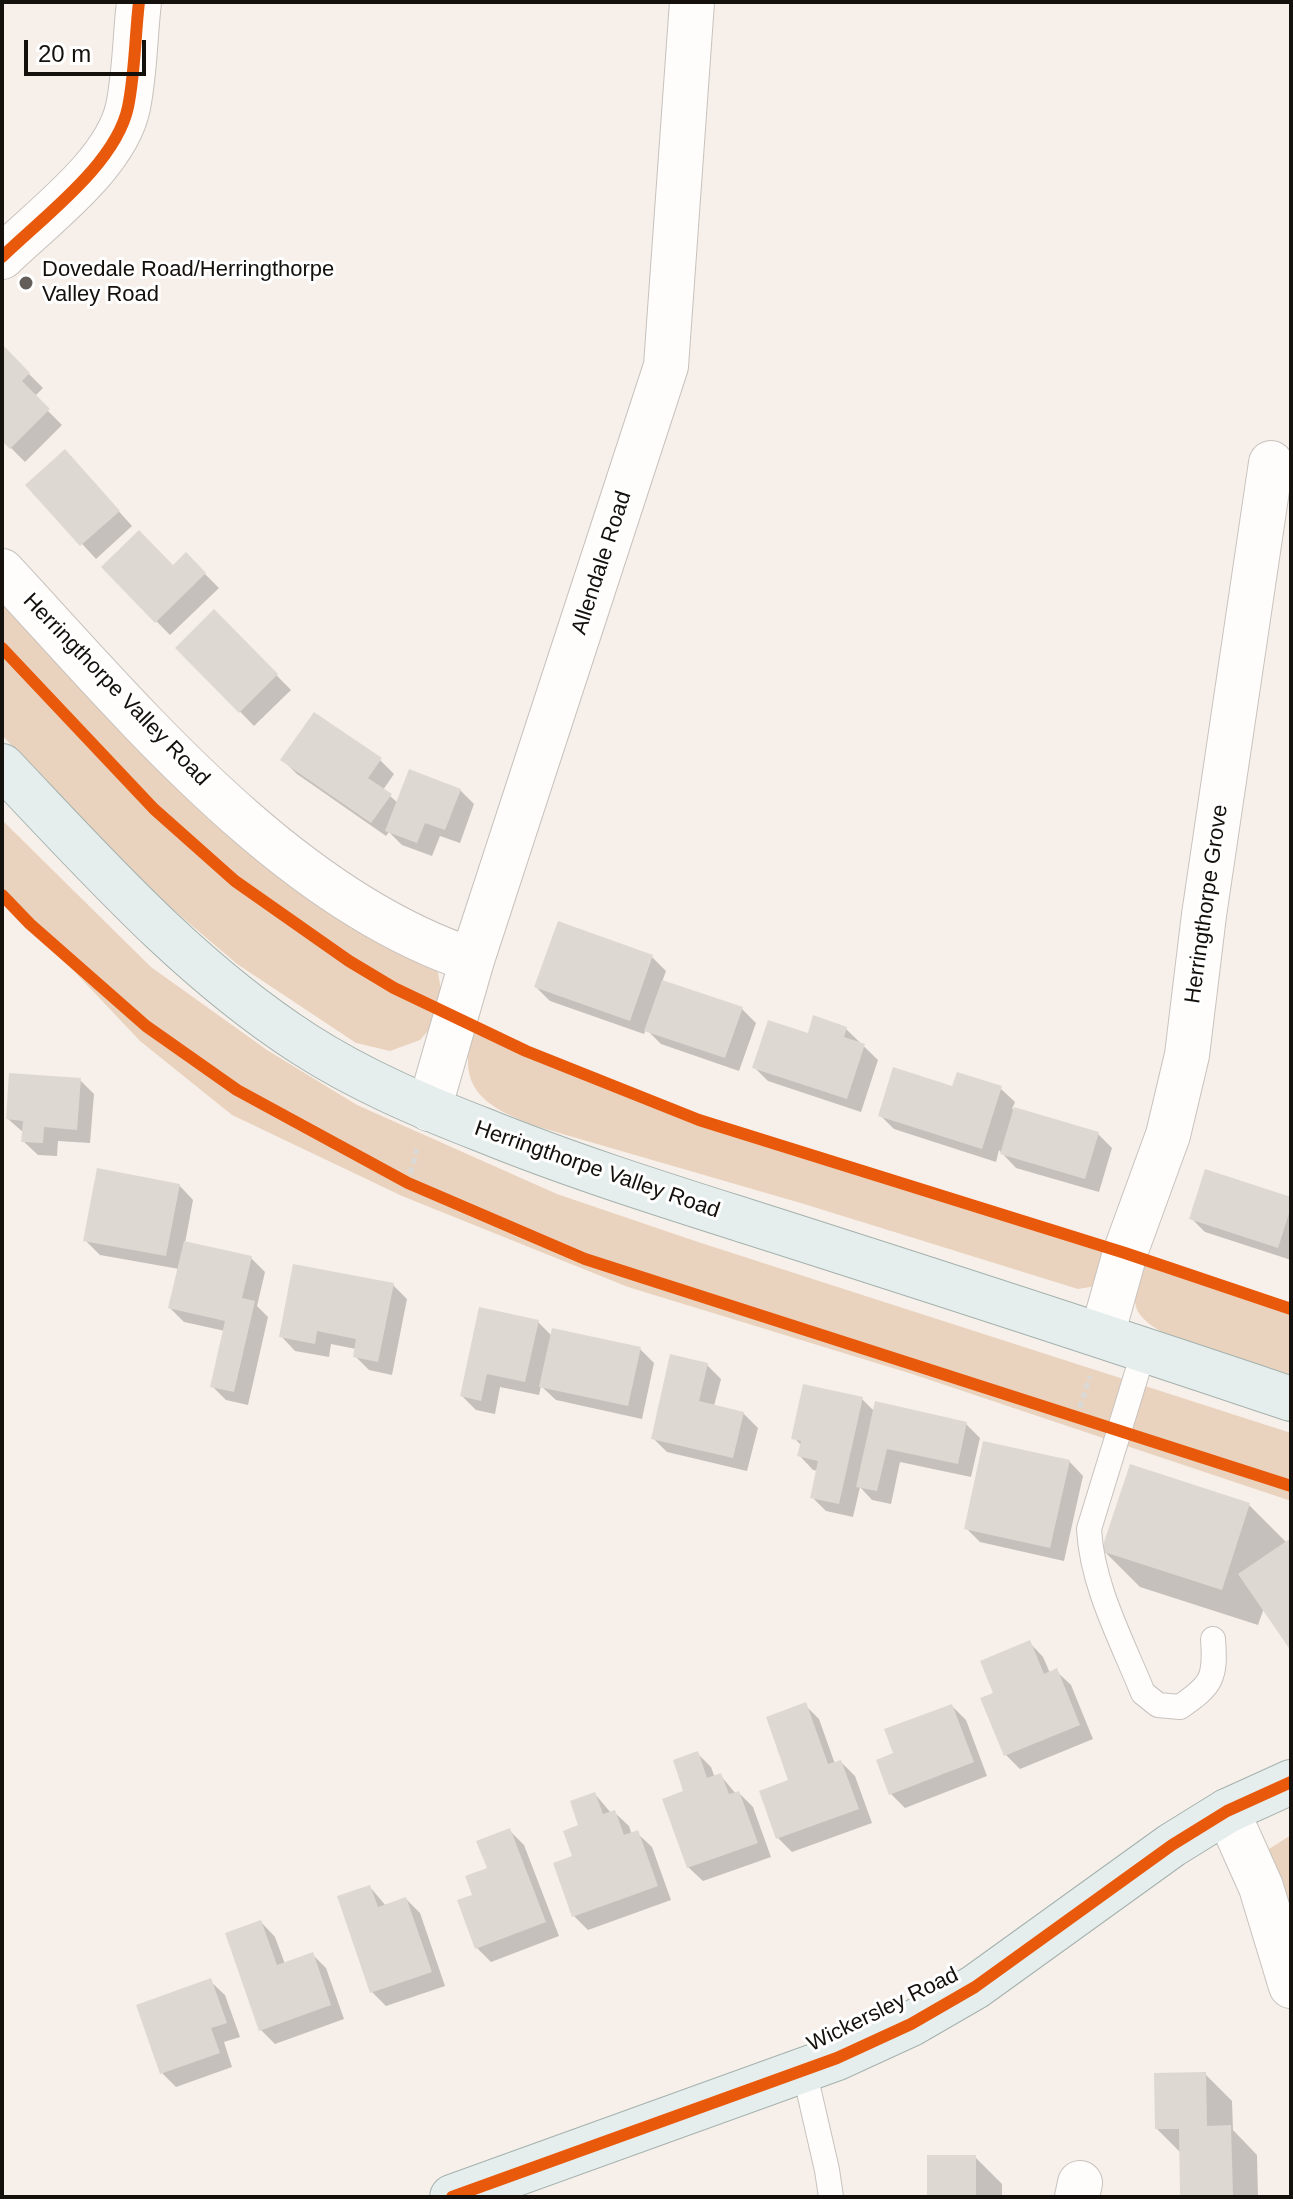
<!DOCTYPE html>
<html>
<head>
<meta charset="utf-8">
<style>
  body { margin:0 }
  #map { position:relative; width:1293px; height:2199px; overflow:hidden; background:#f7f0ea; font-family:Arial,sans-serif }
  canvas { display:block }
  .frame { position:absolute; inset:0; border:4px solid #14100c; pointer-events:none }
  .scale { position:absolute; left:24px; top:40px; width:122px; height:36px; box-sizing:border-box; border:4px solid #14100c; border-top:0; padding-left:10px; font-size:24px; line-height:28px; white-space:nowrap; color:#14100c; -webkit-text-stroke:6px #fff; paint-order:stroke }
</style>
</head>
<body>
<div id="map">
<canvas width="1293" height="2199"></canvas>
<div class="frame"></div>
<div class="scale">20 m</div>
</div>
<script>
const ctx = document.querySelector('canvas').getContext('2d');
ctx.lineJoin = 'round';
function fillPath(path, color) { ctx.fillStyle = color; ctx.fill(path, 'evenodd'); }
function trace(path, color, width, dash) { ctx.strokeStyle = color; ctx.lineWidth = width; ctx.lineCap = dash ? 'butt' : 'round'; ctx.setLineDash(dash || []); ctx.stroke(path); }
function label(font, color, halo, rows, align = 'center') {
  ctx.font = font + ' Arial,sans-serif'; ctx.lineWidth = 6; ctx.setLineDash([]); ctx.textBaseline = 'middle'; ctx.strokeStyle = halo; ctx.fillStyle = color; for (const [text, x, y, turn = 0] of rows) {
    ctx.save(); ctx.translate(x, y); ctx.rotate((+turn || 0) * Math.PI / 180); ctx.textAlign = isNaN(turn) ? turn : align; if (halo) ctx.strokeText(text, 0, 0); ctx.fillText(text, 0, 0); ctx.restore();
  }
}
fillPath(new Path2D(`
  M2,593L415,957L438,972L442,997L435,1023L420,1040L390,1051L356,1043L237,964L116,861L2,735Z
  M2,820L151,967L267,1050L357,1105L557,1194L698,1242L1291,1433V1501L912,1374L628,1287L402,1196L232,1115L140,1041L2,895Z
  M476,1028L526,1051L699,1120L1110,1248L1096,1286L1078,1289L804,1204L535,1126C504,1113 466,1100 468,1059C468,1049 473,1038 476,1028Z
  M1141,1258L1291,1309V1376C1258,1366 1146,1341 1136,1307C1132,1291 1138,1273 1141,1258Z
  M1291,1835V1917L1269,1863V1849Z`), '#ead3be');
fillPath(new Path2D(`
  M2,347L43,388L34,397L62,425L25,462L2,439Z
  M78,466L132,526L96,559L28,485Z
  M186,555L219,588L170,635L103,567H173Z
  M214,612L291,690L254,726L178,648Z
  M283,760H380L394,774L383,790L398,803L460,790L474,804L460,843L440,836L432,856L402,845L389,832L386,836L297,774Z
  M559,924L652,957L666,971L662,982L742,1009L756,1023L739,1071L661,1044L646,1029L644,1034L550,1001L536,987Z
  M846,1029L878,1060L861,1112L768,1081L754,1067L809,1036Z
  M80,1080L94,1094L90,1143L58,1141L57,1156L38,1155L23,1141L24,1133L8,1119Z
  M1000,1088L1015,1102L1012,1109L1098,1134L1112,1148L1099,1192L1016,1168L999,1150L996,1162L894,1129L880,1115L953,1089Z
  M179,1185L193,1200L185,1243L251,1258L265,1272L257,1306L268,1317L248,1405L226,1400L212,1386L225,1331L184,1322L170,1308L179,1269L100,1255L85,1240Z
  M1291,1199V1260L1205,1232L1191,1218Z
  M393,1285L407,1299L392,1375L369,1370L355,1356L356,1349L331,1344L329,1357L295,1351L281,1336Z
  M538,1322L552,1336L640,1349L654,1363L642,1419L556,1400L541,1386L539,1395L500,1387L495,1414L476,1410L462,1396Z
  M707,1365L721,1379L714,1406L743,1413L758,1428L747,1471L667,1452L653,1438Z
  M862,1399L874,1411L966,1424L980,1438L971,1477L900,1462L891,1504L872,1500L860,1487L853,1517L826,1511L812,1497L818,1471L813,1470L799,1455L802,1446L794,1438Z
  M1069,1461L1083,1476L1064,1561L980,1542L966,1528Z
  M1249,1505L1287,1543L1291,1540V1647L1264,1608L1258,1625L1140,1587L1104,1551Z
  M1029,1642L1043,1657L1050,1673L1056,1671L1071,1685L1093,1739L1020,1769L1006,1755L996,1694Z
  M805,1705L819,1719L835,1764L841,1762L855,1776L872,1823L792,1852L778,1838Z
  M952,1706L966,1720L987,1776L905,1808L891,1794Z
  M697,1753L711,1767L715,1778L721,1776L736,1794L739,1793L753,1807L771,1857L703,1881L688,1867L686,1792Z
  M595,1794L611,1813L614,1812L629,1826L632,1835L637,1833L652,1847L671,1900L588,1930L574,1916L575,1858L581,1827Z
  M510,1831L524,1845L559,1936L491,1962L477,1948L475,1896Z
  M370,1887L386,1906L406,1899L420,1913L445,1986L386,2006L372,1992Z
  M261,1922L275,1937L285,1964L312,1954L326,1968L344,2019L275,2044L261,2030Z
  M210,1981L225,1995L240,2037L224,2042L232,2067L176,2087L162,2073Z
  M1205,2074L1232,2101L1233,2130L1257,2155L1258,2197H1182L1181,2153L1157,2129Z
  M975,2157L1002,2184V2197H929Z`), '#0003');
fillPath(new Path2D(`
  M2,344L30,373L22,381L50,409L10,449L2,441Z
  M65,449L120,511L80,546L25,485Z
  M139,530L173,565L186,552L206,573L155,623L101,567Z
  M214,609L278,674L239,713L175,648Z
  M314,712L382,758L368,778L392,794L371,823L280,760Z
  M409,769L461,789L445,830L425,823L417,843L385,831Z
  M558,921L653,955L630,1021L534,987Z
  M662,980L743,1007L725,1058L644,1031Z
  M813,1015L847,1027L844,1037L865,1044L847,1099L752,1068L768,1020L808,1033Z
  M893,1067L952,1086L957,1072L1002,1086L982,1149L878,1116Z
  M9,1073L81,1078L77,1130L44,1127L43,1143L21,1142L23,1121L6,1119Z
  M1014,1107L1099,1132L1085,1179L1000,1154Z
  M97,1168L180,1184L166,1256L83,1241Z
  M1205,1169L1291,1197V1207L1278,1248L1189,1219Z
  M184,1241L252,1256L242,1298L255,1301L234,1392L210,1387L225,1321L168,1308Z
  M293,1264L394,1283L378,1362L353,1357L356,1339L317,1331L315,1344L279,1337Z
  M479,1307L539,1320L525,1382L487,1374L481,1401L460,1396Z
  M552,1328L641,1347L628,1406L539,1387Z
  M670,1354L708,1363L699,1401L744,1412L733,1458L651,1439Z
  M803,1384L863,1397L839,1504L810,1498L818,1461L797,1456L801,1441L791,1439Z
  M875,1401L967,1422L958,1464L887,1449L877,1491L856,1487Z
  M983,1441L1070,1460L1050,1548L964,1529Z
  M1130,1464L1250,1503L1222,1590L1101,1551Z
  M1291,1538V1651L1238,1574Z
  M1030,1640L1044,1674L1057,1668L1080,1725L1004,1756L980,1698L993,1693L980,1661Z
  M806,1702L828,1764L841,1760L859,1809L776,1839L759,1791L788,1780L766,1717Z
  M952,1704L974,1762L889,1795L876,1760L893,1753L884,1729Z
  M698,1751L707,1778L721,1773L729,1794L739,1791L758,1843L687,1868L662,1799L683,1791L673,1760Z
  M595,1792L603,1814L615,1810L624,1835L638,1830L658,1886L572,1917L553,1863L572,1856L563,1831L578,1825L570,1801Z
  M510,1828L546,1922L475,1949L457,1900L472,1895L465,1876L487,1868L476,1841Z
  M370,1885L378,1907L406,1897L432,1972L370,1993L337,1896Z
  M261,1920L277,1965L313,1952L331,2005L259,2031L225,1933Z
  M211,1978L227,2023L211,2028L220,2053L160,2074L136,2005Z
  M1206,2072L1207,2126L1231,2125L1233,2197H1180L1179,2129H1155L1154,2073Z
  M927,2155H976V2197H927Z`), '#ded8d3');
const service = new Path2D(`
  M1144,1350L1089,1529C1092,1586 1122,1641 1143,1693L1158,1705L1180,1707C1212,1685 1216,1678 1213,1639
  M804,2070L827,2170L831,2197`);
const minor = new Path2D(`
  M2,257C43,217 116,164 128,107C135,73 135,36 139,2
  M2,571C132,711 286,899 472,960
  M429,1109L472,960L666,366L692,2
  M1102,1335L1125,1253L1168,1135L1187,1055L1204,915L1271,463
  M1227,1811L1261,1887L1291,1986
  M1077,2197L1080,2183`);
const primary = new Path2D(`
  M2,766C96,865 189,970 304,1044C360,1080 421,1106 483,1130C569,1165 658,1193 746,1221C928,1279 1110,1338 1291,1399
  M452,2197L837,2058L911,2024L975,1987L1172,1845L1227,1811L1291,1782`);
trace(service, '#c8c2bd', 26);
trace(minor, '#c8c2bd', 46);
trace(primary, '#a4b1ad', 46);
trace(new Path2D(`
  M408,1183L417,1149
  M1077,1417L1090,1376`), '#dbd9d6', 5, [6, 4]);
trace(service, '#fefdfc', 24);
trace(minor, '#fefdfc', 44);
trace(primary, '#e6eeed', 44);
trace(new Path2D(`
  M2,257C43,217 116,164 128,107C135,73 135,36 139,2
  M2,648L154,809L235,881L349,961L394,988L526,1051L699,1120L1125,1253L1291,1309
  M2,895L30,924L146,1026L237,1090L408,1183L585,1259L1291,1486
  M452,2197L837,2058L911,2024L975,1987L1172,1845L1227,1811L1291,1782`), '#e8590c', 12);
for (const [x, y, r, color] of [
  [26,283,8,"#635e5a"]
]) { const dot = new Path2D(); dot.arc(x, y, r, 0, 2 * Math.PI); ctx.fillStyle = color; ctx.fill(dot); trace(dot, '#fff', 3); }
label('22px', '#14100c', '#fff', [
  ["Dovedale Road/Herringthorpe",42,270],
  ["Valley Road",42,295]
], 'left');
label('22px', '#14100c', '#fff', [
  ["Allendale Road",602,563,-72],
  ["Herringthorpe Valley Road",116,690,46],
  ["Herringthorpe Grove",1207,904,-82],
  ["Herringthorpe Valley Road",597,1170,19],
  ["Wickersley Road",883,2010,-26]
]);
</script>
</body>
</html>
